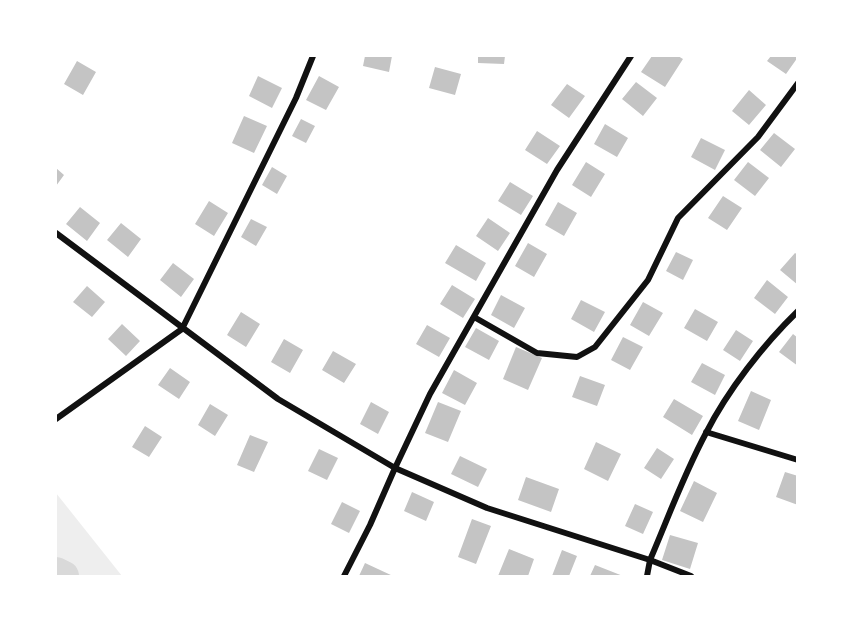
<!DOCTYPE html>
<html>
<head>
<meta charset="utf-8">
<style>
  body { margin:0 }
  #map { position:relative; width:853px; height:632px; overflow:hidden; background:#fff; font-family:Barlow,sans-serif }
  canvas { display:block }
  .frame { position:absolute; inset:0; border:57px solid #fff; pointer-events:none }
</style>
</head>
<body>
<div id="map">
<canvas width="853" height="632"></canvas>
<div class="frame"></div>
</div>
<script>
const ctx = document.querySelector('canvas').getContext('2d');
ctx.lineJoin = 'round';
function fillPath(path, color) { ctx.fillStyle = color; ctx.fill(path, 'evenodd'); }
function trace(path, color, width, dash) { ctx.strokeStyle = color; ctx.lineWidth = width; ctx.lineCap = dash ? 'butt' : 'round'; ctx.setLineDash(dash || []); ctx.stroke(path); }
fillPath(new Path2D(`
  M56,493L122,576H56Z`), '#eee');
trace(new Path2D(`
  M56,572L64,576`), '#d9d9d9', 30);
fillPath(new Path2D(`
  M365,56H392L389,72L363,66Z
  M478,56H505L504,64L478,63Z
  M652,56H678L683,59L665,87L641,72Z
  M771,56H798V57L786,74L767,61Z
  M77,61L96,72L83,95L64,84Z
  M435,67L461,74L455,95L429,88Z
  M258,76L282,88L272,108L249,96Z
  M319,76L339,87L326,110L306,100Z
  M636,82L657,98L643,116L622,99Z
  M567,84L585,96L569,118L551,105Z
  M749,90L766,105L749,125L732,111Z
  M244,116L267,126L254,153L232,143Z
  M301,119L315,126L306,143L292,136Z
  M605,124L628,138L617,157L594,144Z
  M537,131L560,146L547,164L525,150Z
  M774,133L795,149L781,167L760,150Z
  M701,138L725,150L715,170L691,157Z
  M586,162L605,174L591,197L572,185Z
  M748,162L769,178L755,196L734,180Z
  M272,167L287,176L277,194L262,185Z
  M56,168L64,175L56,186Z
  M510,182L533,196L521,215L498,201Z
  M723,196L742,208L727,230L708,218Z
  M209,201L228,213L214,236L195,224Z
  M558,202L577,213L564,236L545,225Z
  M80,207L100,223L87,241L66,224Z
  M488,218L510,233L498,251L476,236Z
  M251,219L267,227L256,246L241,237Z
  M121,223L141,239L128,257L107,240Z
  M528,243L547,254L534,277L515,266Z
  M456,245L486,263L476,281L445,263Z
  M676,252L693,260L683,280L666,271Z
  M795,253L798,255V285L780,270Z
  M173,263L194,279L181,297L160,280Z
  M767,280L788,297L775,314L754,298Z
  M452,285L475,299L463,318L440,304Z
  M87,286L105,302L92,317L73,302Z
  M501,295L525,308L514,328L491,315Z
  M581,300L605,312L594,332L571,319Z
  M643,302L663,313L649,336L630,325Z
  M695,309L718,322L707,341L684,328Z
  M241,312L260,324L246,347L227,335Z
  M122,324L140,341L126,356L108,339Z
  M427,325L450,338L439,357L416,344Z
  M476,328L499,341L489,360L465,347Z
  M736,330L753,341L740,361L723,350Z
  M793,334L798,338V366L779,352Z
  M623,337L643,347L630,370L611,360Z
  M284,339L303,350L290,373L271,362Z
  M516,347L542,358L528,390L503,379Z
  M333,351L356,364L344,383L322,370Z
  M702,363L725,375L715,395L691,382Z
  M170,368L190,382L179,399L158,385Z
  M454,370L477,383L465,405L442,393Z
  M580,376L605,385L597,406L572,397Z
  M751,391L771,400L759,430L738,421Z
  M674,399L703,416L692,435L663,417Z
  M371,402L389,412L378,434L360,424Z
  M438,402L461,411L448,442L425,433Z
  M210,404L228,415L215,436L198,425Z
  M145,426L162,437L149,457L132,447Z
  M250,435L268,442L254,472L237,465Z
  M596,442L621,454L608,481L584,469Z
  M657,448L674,459L661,479L644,468Z
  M319,449L338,458L327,480L308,471Z
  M460,456L487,469L478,487L451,474Z
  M785,472L798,476V505L776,497Z
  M526,477L559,489L551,512L518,500Z
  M694,481L717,493L703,522L680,511Z
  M412,492L434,502L426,521L404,511Z
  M342,502L360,511L349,533L331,524Z
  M635,504L653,512L643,534L625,526Z
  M472,519L491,526L476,564L458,557Z
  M670,535L698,543L690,569L662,560Z
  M509,549L534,559L528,576H498Z
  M562,550L577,556L569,576H552Z
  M365,563L393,576H359Z
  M595,565L623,576H590Z`), '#c4c4c4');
trace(new Path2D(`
  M56,233L278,399L395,468L487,508L650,560L691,576
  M474,317L537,353L577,357L595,347L648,280L678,218L758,137L798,83
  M56,419L182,329L296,98L313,56
  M706,432L798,460
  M344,576L370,525L395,468L430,394L557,170L631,56
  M647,576L650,560C668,518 684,474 706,433C728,390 763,345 798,311`), '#111', 6);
</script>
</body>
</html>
